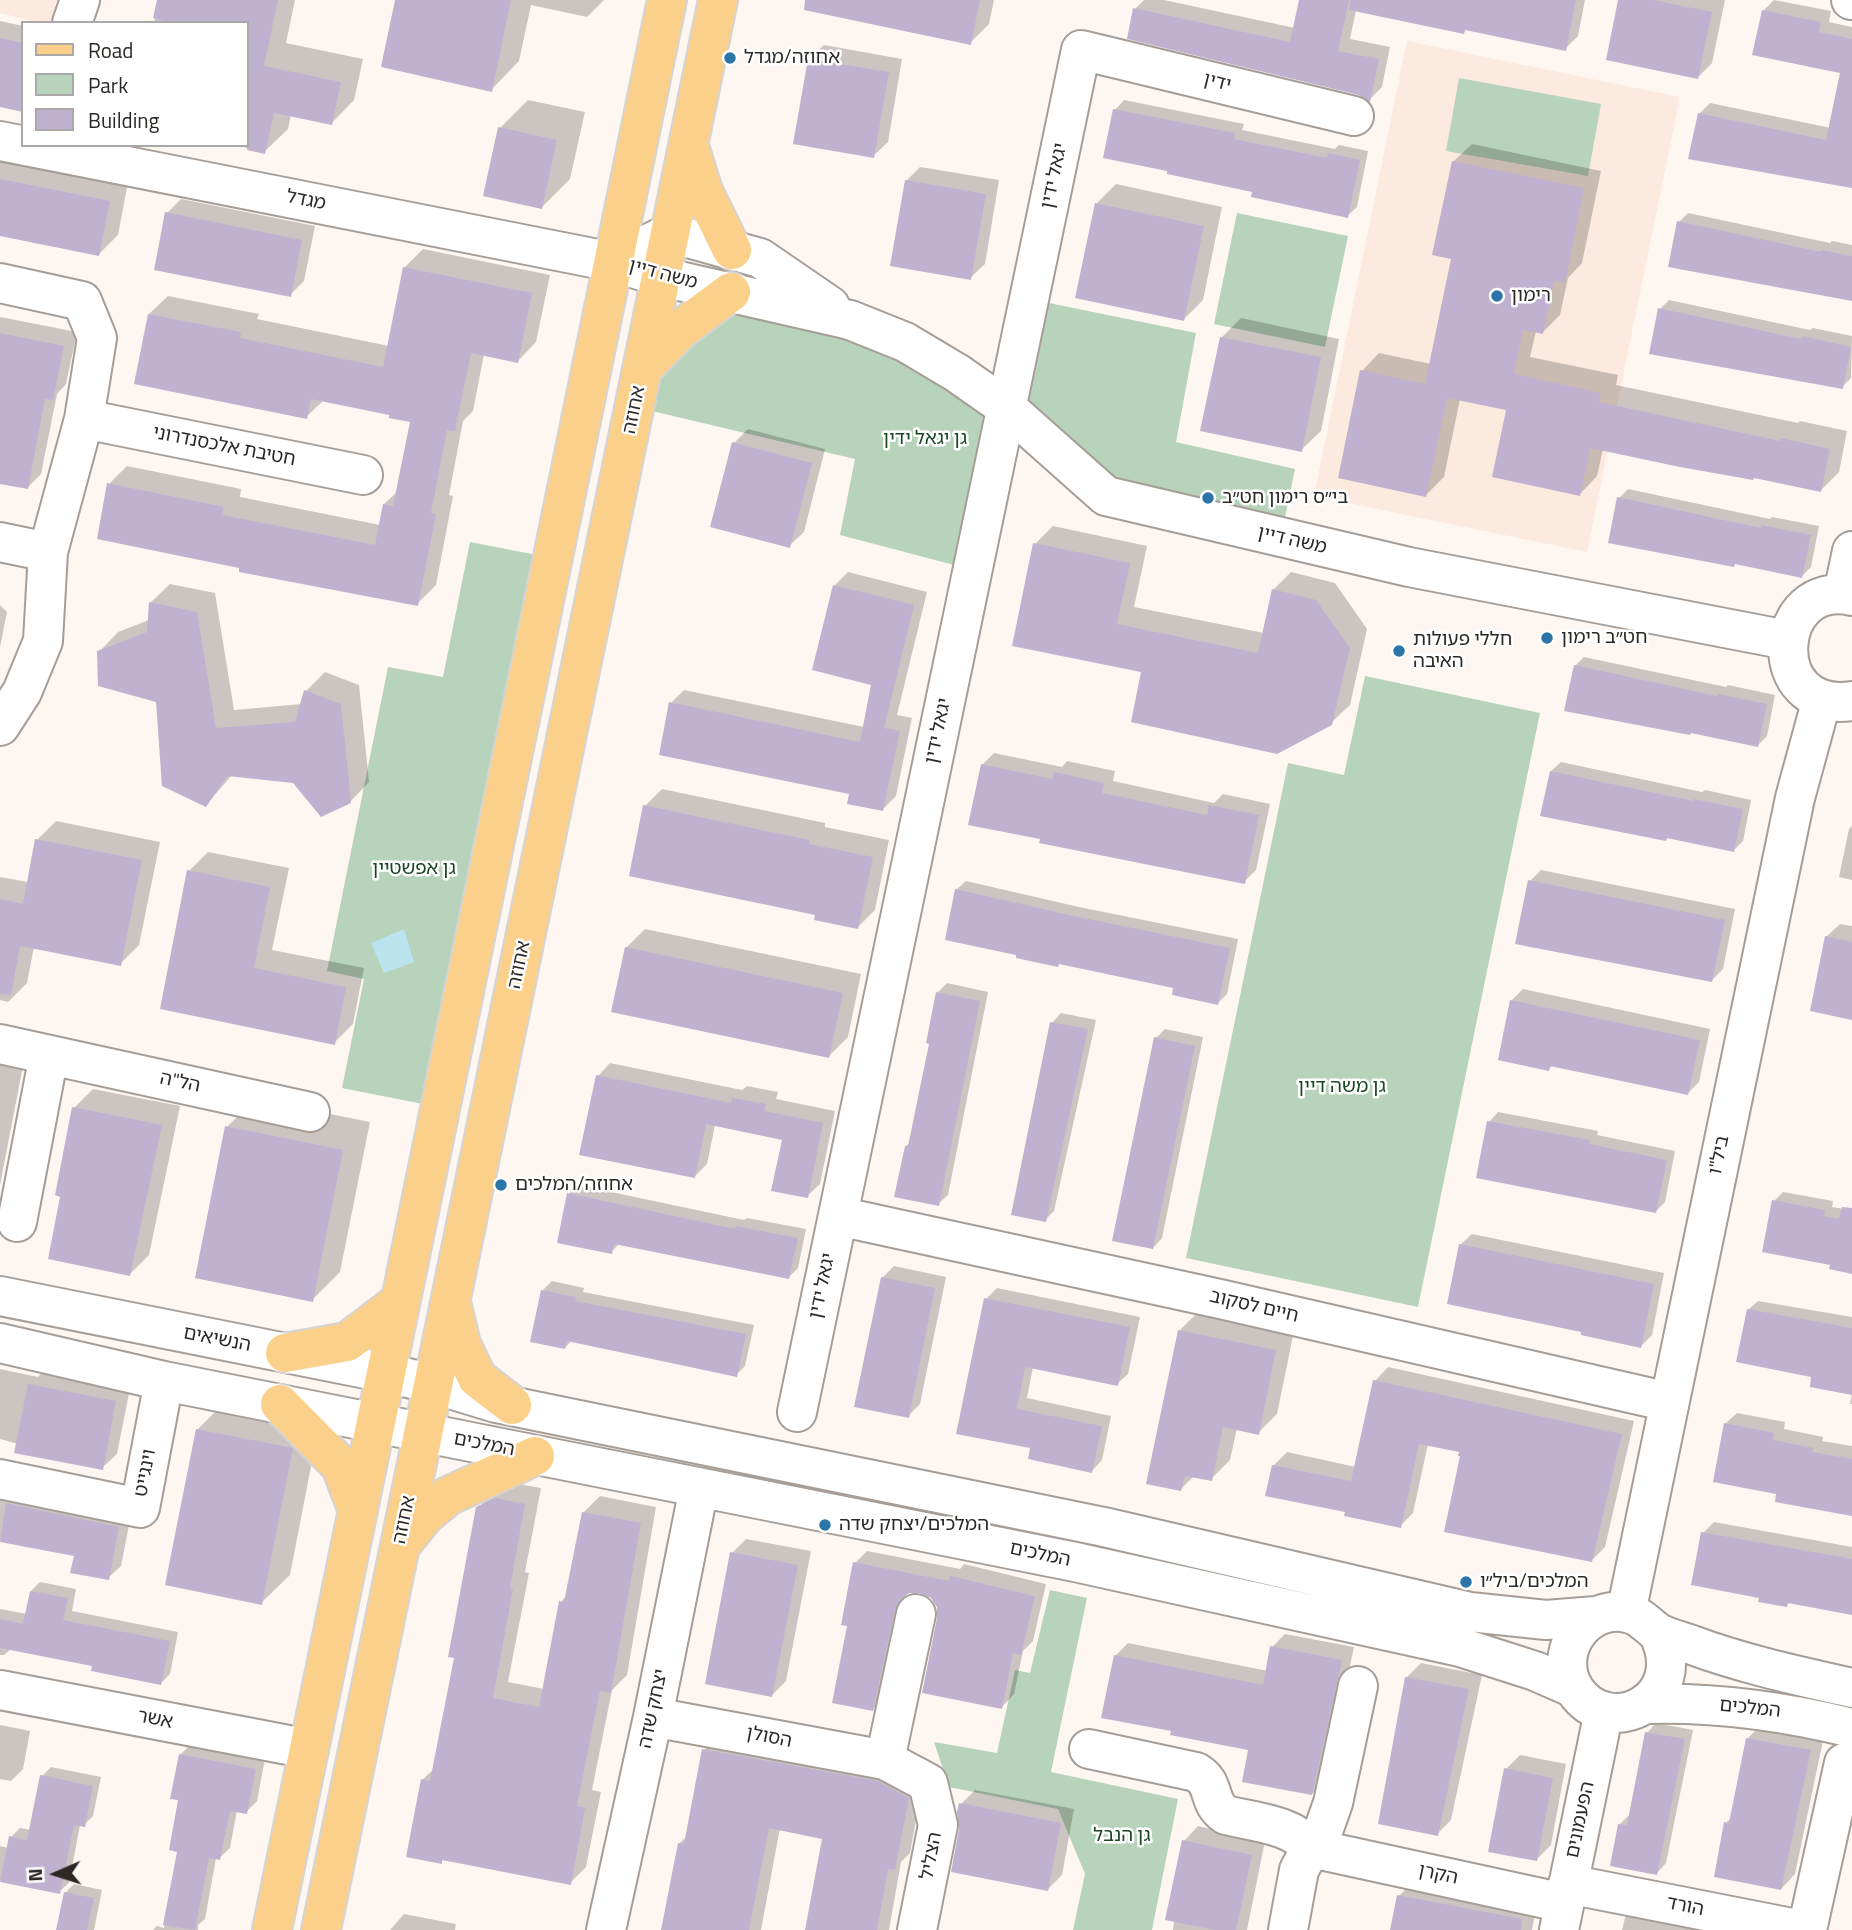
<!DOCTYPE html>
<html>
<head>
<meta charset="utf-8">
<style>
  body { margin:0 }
  #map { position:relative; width:1852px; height:1930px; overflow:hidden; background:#fef6f0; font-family:"Titillium Web",sans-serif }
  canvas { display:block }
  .legend { position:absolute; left:21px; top:21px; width:228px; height:126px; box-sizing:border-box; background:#fff; border:2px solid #aba9a8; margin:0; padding:9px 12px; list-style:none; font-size:21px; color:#2c2826 }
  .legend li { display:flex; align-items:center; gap:14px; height:35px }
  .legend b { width:35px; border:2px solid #aba9a8 }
  .north { position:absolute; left:21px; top:1839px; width:70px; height:70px; -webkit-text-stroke:5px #fff; paint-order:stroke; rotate:267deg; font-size:19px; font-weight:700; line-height:28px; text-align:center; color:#2c2826 }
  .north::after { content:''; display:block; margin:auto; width:24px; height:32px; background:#2c2826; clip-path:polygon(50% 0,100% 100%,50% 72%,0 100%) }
</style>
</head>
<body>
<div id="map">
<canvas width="1852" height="1930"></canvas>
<ul class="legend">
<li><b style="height:9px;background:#fbd08a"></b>Road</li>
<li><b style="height:19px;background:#b8d3bb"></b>Park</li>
<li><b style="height:19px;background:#bfb1cf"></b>Building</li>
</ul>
<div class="north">N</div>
</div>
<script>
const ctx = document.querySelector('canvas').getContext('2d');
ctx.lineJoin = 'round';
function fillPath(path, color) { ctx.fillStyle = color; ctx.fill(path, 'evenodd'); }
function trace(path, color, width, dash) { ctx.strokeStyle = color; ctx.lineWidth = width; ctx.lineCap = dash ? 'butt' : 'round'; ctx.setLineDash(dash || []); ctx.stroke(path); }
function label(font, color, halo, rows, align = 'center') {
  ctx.font = font + ' "Titillium Web","Noto Sans Hebrew",sans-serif'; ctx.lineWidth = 5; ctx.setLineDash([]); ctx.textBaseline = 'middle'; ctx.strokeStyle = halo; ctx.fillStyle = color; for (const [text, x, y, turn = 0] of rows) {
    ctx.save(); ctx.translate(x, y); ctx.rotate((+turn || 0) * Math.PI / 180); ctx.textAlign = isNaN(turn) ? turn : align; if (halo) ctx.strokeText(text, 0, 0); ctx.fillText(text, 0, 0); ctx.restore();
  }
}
fillPath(new Path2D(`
  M0,0H64L56,23H41L0,13Z
  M1407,41L1680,97L1587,552L1314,496Z`), '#fceadf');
fillPath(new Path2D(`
  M1459,78L1601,104L1588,176L1446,151Z
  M1237,213L1348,236L1325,347L1214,324Z
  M731,292L869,328L1007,408L973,570L840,535L855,459L635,407Z
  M1049,303L1196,333L1176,442L1295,469L1284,522L1113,482L1026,403Z
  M470,542L542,556L433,1106L342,1088L364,979L327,971L388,667L443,677Z
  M1365,676L1540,713L1418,1307L1186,1258L1288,763L1344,775Z
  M1050,1590L1087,1598L1051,1772L1178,1799L1152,1930H1073L1085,1874L1058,1809L949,1787L934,1742L997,1753L1015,1670L1030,1673Z`), '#b8d3bb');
fillPath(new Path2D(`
  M404,929L414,962L384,973L371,943Z`), '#bae3ee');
fillPath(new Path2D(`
  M159,0H295L286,43L363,59L354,100L331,124L291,115L288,129L264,152L234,145H247V23H154Z
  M397,0H604L587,17L531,5L519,61L491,90Z
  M821,0H994L989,24L970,43Z
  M1144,0H1164L1295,28L1300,0H1585L1578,36L1565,49L1467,29L1464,32L1356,10L1350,39L1390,47L1382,87L1370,99L1360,93L1135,9Z
  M1620,0H1725L1712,63L1698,77Z
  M1774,0L1831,11L1829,22L1852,27V186L1699,114L1710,103L1831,128L1842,72L1763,11Z
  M0,21L23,26V110L0,105Z
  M824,45L902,59L888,142L873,156L809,59Z
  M528,100L585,112L570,179L542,207L500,128Z
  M1124,100L1244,124L1242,130L1335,149L1339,145L1368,151L1357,207L1347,216L1254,190L1115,110Z
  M1472,144L1601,171L1582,263L1568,278L1560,315L1543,332L1536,331L1530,357L1618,375L1616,385L1798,423L1800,421L1847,431L1839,472L1821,490L1603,449L1597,476L1580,494L1508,409L1460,399L1444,477L1426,495L1362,371L1379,353L1431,364L1453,258L1454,161Z
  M0,157L128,182L118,235L99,254L0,234Z
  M920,167L999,180L985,264L970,278L906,181Z
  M1116,184L1222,207L1203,300L1184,319L1096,204Z
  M181,199L315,226L304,281L290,295L167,213Z
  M1688,213L1830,243L1832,241L1852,245V299L1679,222Z
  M423,249L550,275L536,342L518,361L484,354L473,411L463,421L449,495L453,496L436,585L417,604L241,566L109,484L127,466L241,489L240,497L380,525L384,504L398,491L412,421L391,413L324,400L306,417L149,314L168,296L259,314L257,319L389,346L404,268Z
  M1669,300L1810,330L1813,328L1852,336L1851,378L1842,387L1660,309Z
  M0,317L77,332L66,384L57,394L41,474L27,488L0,482Z
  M1241,318L1339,339L1321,431L1301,450L1222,337Z
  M748,429L825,449L804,532L789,546L734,443Z
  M1628,489L1770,519L1772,517L1819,526L1811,567L1801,577L1619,498Z
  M1053,526L1147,546L1134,607L1264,633L1273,590L1291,572L1335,583L1367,629L1350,705L1331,723L1143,671L1035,544Z
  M848,572L927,592L897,715L912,718L896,796L883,809L671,703L684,690L864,727L873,684L835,585Z
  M170,584L215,593L234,710L302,704L306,691L325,672L359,685L369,782L350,802L293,781L232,775L206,805L158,701L99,652L118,632L149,620L150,603Z
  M0,605L7,612L0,647Z
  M1584,657L1726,687L1728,685L1775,695L1767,736L1758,745L1575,666Z
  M994,753L1062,767L1067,761L1115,771L1113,781L1214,803L1223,794L1270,804L1256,870L1244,882L1042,838L982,765Z
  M1561,762L1702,792L1705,790L1751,800L1743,841L1734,850L1551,771Z
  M662,789L825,823V827L889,840L875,910L858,927L817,914L645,806Z
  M56,821L160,842L139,945L120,964L34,947L27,983L8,1002L0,1000V877L28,882L37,840Z
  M1852,826V880L1839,877L1849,829Z
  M208,852L289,868L272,950L364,968L353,1024L334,1043L162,1008L189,871Z
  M1541,870L1735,909L1723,969L1712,980L1530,881Z
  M966,881L1079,907L1238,939L1227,994L1218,1003L1175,987L956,890Z
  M1840,924L1852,926V1017L1826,937Z
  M645,929L861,974L848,1037L829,1056L626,948Z
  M947,983L988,992L948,1195L938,1204L906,1146L911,1142L931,1042L938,992Z
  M1523,989L1710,1029L1699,1082L1688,1093L1553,1065L1549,1069L1512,1000Z
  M1061,1013L1096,1020L1054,1211L1045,1220L1052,1023Z
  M1165,1029L1203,1037L1162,1238L1153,1248L1156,1038Z
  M0,1061L23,1066L0,1185Z
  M610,1063L742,1090L747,1086L778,1092L776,1099L835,1111L820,1184L807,1196L784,1139L715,1125L707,1164L694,1177L598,1076Z
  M93,1089L180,1106L149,1255L130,1274L62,1195L74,1108Z
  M255,1099L370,1122L340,1272L312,1300L227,1127Z
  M1498,1112L1598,1131L1597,1135L1675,1151L1665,1202L1656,1211L1489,1122Z
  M578,1185L744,1220L747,1218L806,1229L798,1268L789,1277L620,1243L611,1252L569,1194Z
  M1783,1192L1833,1201L1832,1207L1852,1210V1272L1832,1264L1774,1201Z
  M1472,1234L1664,1273L1652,1335L1641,1346L1583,1331L1460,1245Z
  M894,1266L946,1277L920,1404L908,1416L882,1278Z
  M552,1281L584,1288L583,1292L754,1325L745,1366L736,1375L572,1340L565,1348L543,1290Z
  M997,1288L1140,1317L1128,1374L1117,1384L1033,1367L1027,1398L1111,1416L1102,1460L1092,1471L1032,1447L958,1432L986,1299Z
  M1758,1301L1852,1317V1404H1850L1852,1393L1748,1310Z
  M1199,1311L1294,1331L1277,1414L1258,1433L1237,1428L1230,1460L1211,1479L1194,1476L1181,1489L1179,1331Z
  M1388,1367L1634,1421L1605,1547L1592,1560L1462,1455L1461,1451L1428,1444L1413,1513L1400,1526L1347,1511L1273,1466L1287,1452L1356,1467L1375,1381Z
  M0,1369L38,1377L44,1370L130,1388L117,1454L102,1468L0,1439Z
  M226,1401L320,1420L290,1575L261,1603L197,1430Z
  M1737,1413L1785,1422L1784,1429L1823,1437L1822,1441L1852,1446V1515L1779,1492L1725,1424Z
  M513,1483L541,1488L525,1572L529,1573L508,1682L544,1689L561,1602L567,1595L583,1513L600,1496L656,1507L627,1675L612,1690L592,1790L601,1792L586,1867L570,1883L445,1858L441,1862L422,1780L435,1768L456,1657L478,1508L495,1491Z
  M0,1488L131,1515L121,1566L108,1578L76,1555L0,1540Z
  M1714,1522L1852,1547V1614L1790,1602L1787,1605L1761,1597L1703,1533Z
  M746,1539L811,1551L786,1681L772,1695L732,1553Z
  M867,1551L960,1569L964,1564L1046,1584L1033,1641L1023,1651L1014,1694L1002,1707L939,1618L938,1606L932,1597L920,1591L908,1592L906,1595L885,1697L873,1709L850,1625L855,1563Z
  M40,1582L76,1589L72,1611L178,1632L170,1674L161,1683L94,1665L11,1649L4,1655H0V1609L27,1614L31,1591Z
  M1285,1634L1354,1647L1325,1780L1312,1794L1250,1748L1173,1729L1115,1656L1128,1643L1268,1671L1272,1647Z
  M1421,1663L1482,1675L1451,1820L1437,1834L1407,1677Z
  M1656,1723L1693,1730L1666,1863L1657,1873L1620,1824L1629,1815L1647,1733Z
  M1762,1724L1824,1736L1795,1874L1781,1889L1726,1823L1732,1817L1747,1739Z
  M0,1725L30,1731L23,1769L11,1781L0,1779Z
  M719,1735L923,1782L910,1853L901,1862L889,1930H807L825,1837L780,1828L761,1930H663L679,1844L687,1836L704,1750Z
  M191,1744L265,1759L257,1801L246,1812L237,1810L230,1848L219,1858H216L205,1919L198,1925V1930H153L157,1926L164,1928L179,1851L181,1754Z
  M1520,1755L1566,1764L1551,1845L1537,1859L1506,1769Z
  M51,1767L101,1777L93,1816L84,1825H80L69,1883L59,1892L0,1880V1846L8,1848L11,1837L20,1828L31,1830L42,1776Z
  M975,1790L1074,1809L1062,1875L1048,1889L961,1829V1804Z
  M1198,1826L1265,1841L1247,1930H1173L1184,1841Z
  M1416,1879L1537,1902L1532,1930H1392L1399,1896Z
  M74,1884L102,1890L94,1930H58L65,1893Z
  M1639,1904L1759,1930H1622L1625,1918Z
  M404,1914L456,1924L455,1930H390Z`), '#0003');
fillPath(new Path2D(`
  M157,0H278L264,66L341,82L332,125L274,113L265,154L247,150V23H174L153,18Z
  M395,0H511L492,92L381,67Z
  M805,0H980L971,45L804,10Z
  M1299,0H1349L1338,51L1379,59L1370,102L1359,95L1127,39L1133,8L1290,42Z
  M1350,0H1576L1566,51L1465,30L1464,34L1349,10Z
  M1618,0H1653L1712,12L1698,79L1606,60Z
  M1762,10L1821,22L1819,32L1852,39V188L1688,159L1698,113L1826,140L1840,73L1752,55Z
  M0,38L23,43V112L0,107Z
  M808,59L889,72L874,158L793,144Z
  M1113,109L1235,133L1234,139L1327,158L1328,153L1360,160L1348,218L1251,197L1252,192L1167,174V171L1103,158Z
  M498,127L557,140L542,209L483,196Z
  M1452,161L1584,188L1565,283L1554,281L1543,334L1523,330L1514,374L1601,393L1599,402L1780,441L1781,438L1830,449L1821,492L1754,478L1753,480L1680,467L1590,448L1580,496L1492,477L1506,410L1447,398L1426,497L1338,478L1360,370L1425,384L1451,259L1432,255Z
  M0,179L110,201L99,256L0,236Z
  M905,180L986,194L971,280L890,266Z
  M1095,203L1204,226L1184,321L1075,298Z
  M165,212L302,240L291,297L154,270Z
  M1677,221L1821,252V250L1852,256V301L1668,267Z
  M403,267L532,293L518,363L471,353L455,431L447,430L431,513L436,514L418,606L239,572V568L97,539L107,483L224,507L222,515L375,545L383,504L393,506L410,422L389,418V415L311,399L307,419L134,384L148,314L241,332L240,338L383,367Z
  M1658,308L1801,339L1802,336L1851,347L1843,389L1649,354Z
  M0,333L64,346L53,400L45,399L28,489L0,484Z
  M1220,337L1321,357L1302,452L1200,431Z
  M732,442L812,463L790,548L710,527Z
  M1617,497L1761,528V525L1811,535L1802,578L1735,564L1734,567L1608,543Z
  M1033,543L1130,563L1117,624L1258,653L1272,589L1316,600L1350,648L1332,725L1277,754L1131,722L1141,672L1012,646Z
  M833,585L914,605L884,728L900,731L883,811L847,804L849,794L659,755L669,702L860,742L871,685L812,670Z
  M149,602L197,612L216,728L295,722L304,690L341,704L351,803L321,817L293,783L227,776L206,807L162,786L156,702L98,686L97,651L147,632Z
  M1574,665L1717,696L1718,694L1767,704L1758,747L1691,733L1690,735L1564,711Z
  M981,764L1052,779L1054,772L1104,783L1102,793L1207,815L1209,805L1259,815L1245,884L1039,843L1040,839L968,825Z
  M1550,771L1693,801L1694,799L1743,809L1734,852L1667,838L1666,841L1540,816Z
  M643,805L809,840V844L873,857L858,929L814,920L815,915L629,876Z
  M35,839L142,860L121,966L20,946L11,995L0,994V899L23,904Z
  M187,870L270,887L254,968L346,987L335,1045L160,1009Z
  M1528,880L1725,920L1712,982L1515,944Z
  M955,889L1069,915L1230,948L1218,1005L1172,995L1173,988L1059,964L1058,967L1016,958V955L945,940Z
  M1825,936L1852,942V1020L1810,1011Z
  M625,947L843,993L829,1058L611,1012Z
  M936,992L980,1001L939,1206L894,1197L905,1146H908L929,1044L926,1043Z
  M1510,1000L1700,1040L1688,1095L1550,1066L1549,1071L1498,1060Z
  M1050,1022L1088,1029L1046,1222L1011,1215Z
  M1154,1037L1195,1046L1153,1249L1112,1241Z
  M596,1075L731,1103L732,1098L766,1104L764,1111L823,1123L808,1198L771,1191L782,1140L706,1124L695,1178L579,1155Z
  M72,1107L162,1125L130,1276L48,1259L60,1197L55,1195Z
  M1487,1121L1590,1140L1589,1144L1667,1160L1656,1213L1476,1178Z
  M225,1126L343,1150L313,1302L195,1278Z
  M567,1193L735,1229L736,1226L798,1238L789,1279L614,1244L612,1254L557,1243Z
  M1772,1200L1825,1210L1824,1216L1839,1219L1842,1207L1852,1208V1274L1829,1269L1830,1265L1762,1252Z
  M1459,1244L1654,1284L1641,1348L1581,1335V1332L1447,1304Z
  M881,1277L935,1288L909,1418L854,1407Z
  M541,1290L576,1297L575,1301L746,1334L737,1377L567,1341L565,1349L530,1342Z
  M984,1298L1130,1327L1118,1386L1025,1367L1017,1409L1102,1426L1092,1473L1028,1459L1030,1448L956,1434Z
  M1747,1309L1852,1328V1395L1810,1387L1811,1377L1736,1362Z
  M1178,1330L1276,1350L1259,1435L1223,1427L1212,1481L1185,1476L1181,1491L1146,1484Z
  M1373,1380L1622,1434L1592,1562L1444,1532L1460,1456H1458L1459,1452L1419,1444L1401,1528L1344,1516L1345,1512L1265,1496L1272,1465L1351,1481Z
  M28,1384L116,1401L103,1470L14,1453Z
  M1724,1423L1774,1433L1773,1440L1813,1448L1812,1452L1852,1459V1516L1775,1502L1776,1494L1713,1482Z
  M196,1429L293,1448L262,1605L165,1585Z
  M495,1498L525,1504L510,1588L513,1589L493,1698L539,1707L559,1601L564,1602L582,1512L641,1523L611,1693L600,1691L577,1806L585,1808L571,1885L442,1860V1864L406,1857L421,1779L430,1781L454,1658L448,1657L476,1507Z
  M6,1503L119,1527L109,1580L70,1573L74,1556L0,1542Z
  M1701,1532L1852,1559V1615L1788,1603L1787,1607L1758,1602L1759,1598L1691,1585Z
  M730,1552L798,1565L772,1697L705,1684Z
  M853,1562L949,1581L950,1576L1035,1596L1021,1655L1013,1653L1002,1709L922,1693L937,1618V1607L931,1598L920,1593H909L900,1599L895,1609L873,1711L832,1703L847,1626L841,1625Z
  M30,1591L68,1598L63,1620L170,1641L161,1685L91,1671L92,1666L0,1648V1619L23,1624Z
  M1270,1646L1342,1660L1312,1795L1242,1782L1248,1750L1170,1735L1171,1731L1101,1718L1114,1655L1263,1685Z
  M1405,1677L1469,1689L1438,1836L1378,1824Z
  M1645,1732L1685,1739L1657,1875L1610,1866L1618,1824L1627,1825Z
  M1746,1738L1811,1750L1781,1890L1714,1877L1724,1822L1729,1823Z
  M702,1749L878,1781L909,1798L895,1870L888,1869L877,1930H805L822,1839L769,1828L749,1930H661L678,1843L684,1844Z
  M179,1754L256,1769L247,1814L230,1811L220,1860L209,1858L195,1930L163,1925L177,1852L169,1850L178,1800L170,1799Z
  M1504,1768L1553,1778L1537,1861L1488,1852Z
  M40,1775L93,1786L85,1827L74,1825L60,1894L0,1882L9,1836L27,1840Z
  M959,1803L1061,1823L1048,1891L951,1872L959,1829L957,1812Z
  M1182,1840L1252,1855L1236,1930H1215L1165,1920Z
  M64,1892L94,1898L87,1930H56Z
  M1397,1895L1522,1919L1521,1930H1390Z`), '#bfb1cf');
const minor = new Path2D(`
  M1851,0H1852
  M72,23L80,0
  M0,141L613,262L662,277L850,320L905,342L957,373L1007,408L1106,496L1409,567L1787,640
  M640,248L670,233L760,258L830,306
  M0,283L82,301L97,338L84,419L48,552L43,641L22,692L0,726
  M84,419L363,475
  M0,542L48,552
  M1843,594L1852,551
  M1852,596C1772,578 1762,714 1852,701
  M0,1044L310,1112
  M838,1216L1220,1299L1669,1402
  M17,1222L49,1055
  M0,1296L386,1373L434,1384L496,1403L1104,1527L1470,1612L1546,1620L1596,1616
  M0,1343L164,1381L1075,1562L1460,1647L1535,1671L1574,1688
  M797,1412L1081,50L1354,116
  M0,1479L140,1508L164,1381
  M1626,1613L1795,798L1822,699
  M1658,1633C1692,1700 1609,1741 1575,1690C1553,1656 1580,1609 1621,1612C1638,1613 1645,1623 1657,1632C1667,1638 1681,1641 1692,1645C1743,1664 1799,1676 1852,1688
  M0,1690L309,1749
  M1646,1704C1717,1702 1783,1711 1852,1728
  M653,1717L885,1760L928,1783L938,1825L917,1930
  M1089,1749L1196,1772C1217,1784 1206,1802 1226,1815C1254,1822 1292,1824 1311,1848L1564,1903
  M885,1760L916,1614
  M1568,1884L1802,1930
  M606,1930L653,1717L699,1488
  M1288,1930L1299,1870L1311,1848L1322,1834L1333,1803L1358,1686
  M1559,1930L1604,1711
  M1807,1930L1844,1763`);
const major = new Path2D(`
  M689,146L703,191L732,250
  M644,367L681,329L731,292
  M452,1306L461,1344L477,1378L512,1405
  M285,1353L347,1342L401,1301
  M280,1404L341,1466L358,1511
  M401,1545L425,1515L448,1496L535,1456
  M272,1930L667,0
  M321,1930L718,0`);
trace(minor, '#a79d97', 42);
trace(major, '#d5d4d4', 42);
trace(minor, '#fff', 38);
trace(major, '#fbd08a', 38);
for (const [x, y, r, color] of [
  [730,58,7,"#2c75a9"],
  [1497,296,7,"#2c75a9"],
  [1208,498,7,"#2c75a9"],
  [1547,638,7,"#2c75a9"],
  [1399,651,7,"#2c75a9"],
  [501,1185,7,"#2c75a9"],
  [825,1525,7,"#2c75a9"],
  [1466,1582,7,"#2c75a9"]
]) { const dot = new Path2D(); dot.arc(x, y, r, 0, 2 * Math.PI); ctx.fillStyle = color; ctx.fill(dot); trace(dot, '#fff', 2.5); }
label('19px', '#2c2826', '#fff', [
  ["אחוזה/מגדל",744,58],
  ["רימון",1511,296],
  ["בי״ס רימון חט״ב",1222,498],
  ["חט״ב רימון",1561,638],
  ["חללי פעולות",1413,640],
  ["האיבה",1413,662],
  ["אחוזה/המלכים",515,1185],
  ["המלכים/יצחק שדה",839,1525],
  ["המלכים/ביל״ו",1480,1582]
], 'left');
label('19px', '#2c2826', '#fff', [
  ["ידין",1217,83,14],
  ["יגאל ידין",1055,176,-78],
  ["מגדל",306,201,11],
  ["משה דיין",663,275,15],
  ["אחוזה",635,410,-78],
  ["חטיבת אלכסנדרוני",224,447,11],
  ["משה דיין",1292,541,13],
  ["יגאל ידין",939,731,-78],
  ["אחוזה",520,965,-78],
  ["הל\"ה",180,1083,12],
  ["ביל\"ו",1720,1155,-78],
  ["יגאל ידין",823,1286,-78],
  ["חיים לסקוב",1254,1307,13],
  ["הנשיאים",217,1340,11],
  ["המלכים",484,1445,11],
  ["וינגייט",146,1473,-79],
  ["אחוזה",405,1520,-78],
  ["המלכים",1040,1555,12],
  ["יצחק שדה",654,1709,-78],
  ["המלכים",1750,1709,6],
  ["אשר",155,1720,11],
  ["הסולן",769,1738,11],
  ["הפעמונים",1581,1820,-78],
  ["הצליל",932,1856,-79],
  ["הקרן",1438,1875,12],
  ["הורד",1685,1907,11]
]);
label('19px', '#1b4624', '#fff', [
  ["גן יגאל ידין",925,439],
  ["גן אפשטיין",414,869],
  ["גן משה דיין",1342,1087],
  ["גן הנבל",1122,1836]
]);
</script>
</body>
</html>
